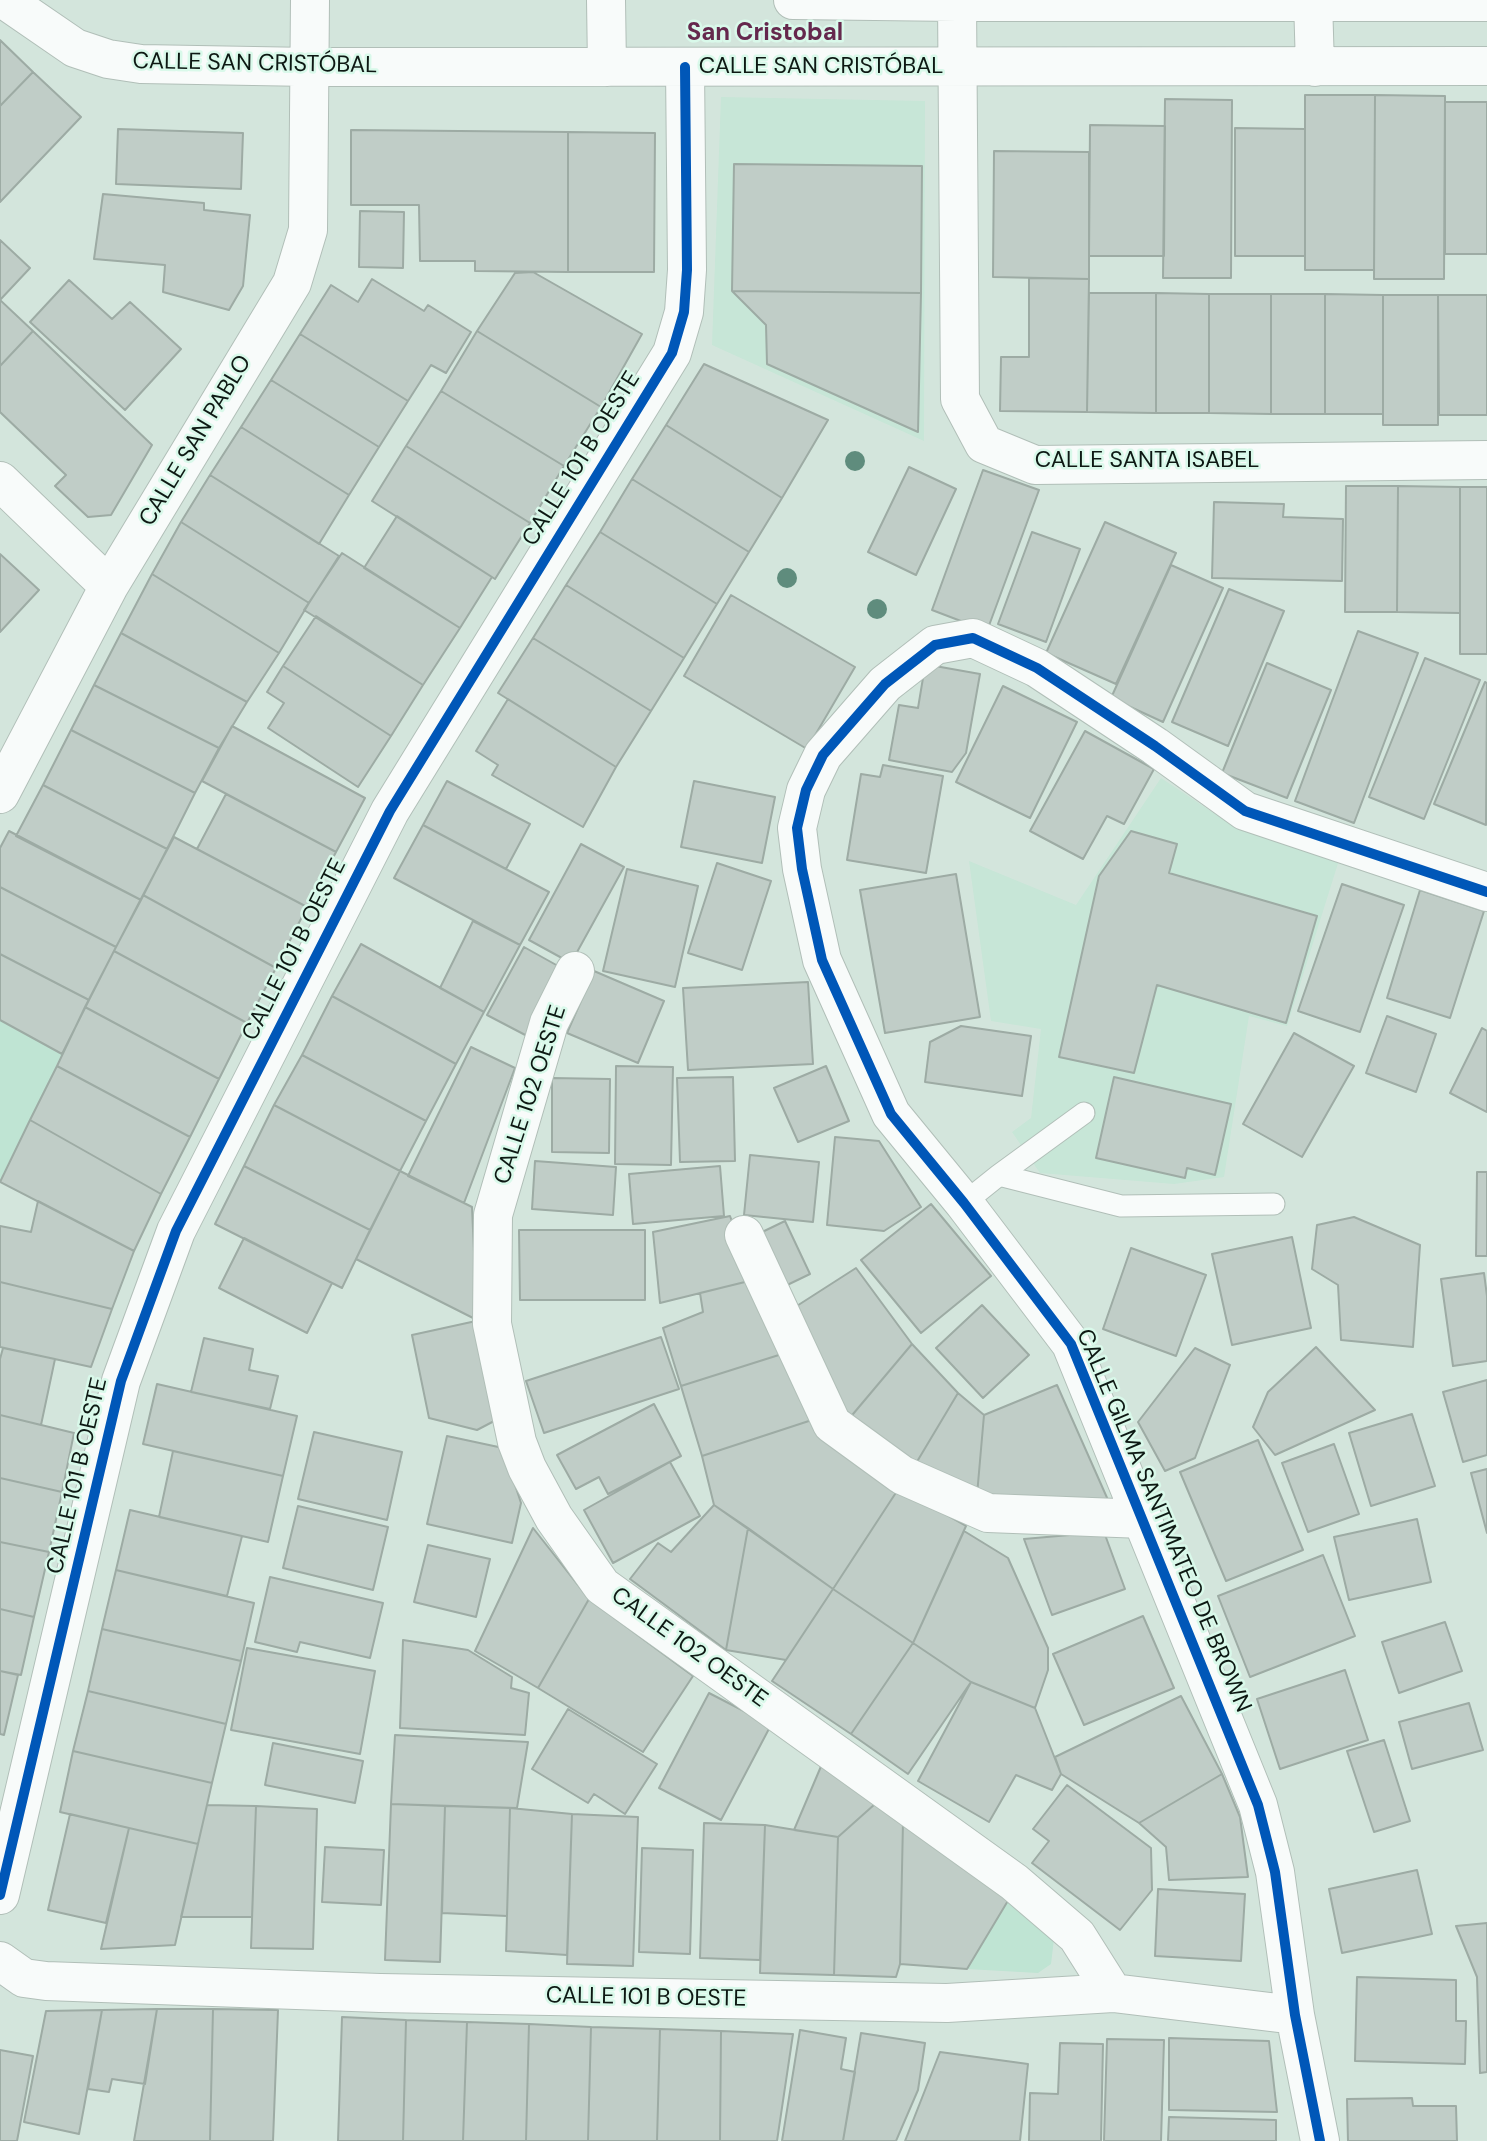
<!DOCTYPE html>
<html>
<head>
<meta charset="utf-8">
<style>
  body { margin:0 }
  canvas { display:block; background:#d3e5dc }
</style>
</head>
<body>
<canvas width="1487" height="2141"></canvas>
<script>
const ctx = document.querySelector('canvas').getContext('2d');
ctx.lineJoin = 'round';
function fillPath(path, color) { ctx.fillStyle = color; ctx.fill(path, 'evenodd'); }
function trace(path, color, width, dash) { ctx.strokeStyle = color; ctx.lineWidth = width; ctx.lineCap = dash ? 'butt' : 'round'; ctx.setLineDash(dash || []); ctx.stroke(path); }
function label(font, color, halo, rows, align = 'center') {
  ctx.font = font + ' "DM Sans",sans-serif'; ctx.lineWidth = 5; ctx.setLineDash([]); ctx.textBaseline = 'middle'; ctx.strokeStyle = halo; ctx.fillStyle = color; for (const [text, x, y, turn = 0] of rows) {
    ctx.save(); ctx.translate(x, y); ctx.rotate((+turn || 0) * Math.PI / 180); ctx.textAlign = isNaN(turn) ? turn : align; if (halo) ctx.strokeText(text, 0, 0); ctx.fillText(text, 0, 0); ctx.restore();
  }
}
fillPath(new Path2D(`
  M721,97L925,101L924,441L712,345Z
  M1161,778L1227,822L1340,857L1287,1026L1249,1016L1224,1177L1174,1184L1040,1173L1012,1132L1031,1118L1041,1029L991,1021L969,861L1076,905Z`), '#c7e6d7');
fillPath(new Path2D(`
  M0,1020L62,1054L0,1180Z
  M1009,1899L1054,1939L1051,1964L1038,1973L967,1969Z`), '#bfe4d3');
const building = new Path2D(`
  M0,40L33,72L0,106Z
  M33,72L81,117L0,202V106Z
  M1305,95H1375L1374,270H1305Z
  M1375,95L1445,96L1444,279H1374Z
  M1165,99L1232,100L1231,278H1163Z
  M1445,102H1487V254H1445Z
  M1090,125L1165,126L1164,256H1089Z
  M1235,128L1305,129V256H1235Z
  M118,129L243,133L241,189L116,184Z
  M351,130L568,132V272L475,271V261H420L419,205H351Z
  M568,132L655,133L654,272H568Z
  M994,151L1089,152V279L993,277Z
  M734,164L922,166L921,293L732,291Z
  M103,194L204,203V210L250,215L243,286L229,310L163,292L165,265L94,259Z
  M360,211L404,212L403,268L359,267Z
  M0,240L30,268L0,300Z
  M533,272L642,334L601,407L477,331L515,273Z
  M1029,278L1089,279L1087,412L1000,411L1001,357H1029Z
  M372,279L424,311L428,305L471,332L446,373L431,365L408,401L300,334L331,285L358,302Z
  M69,280L112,319L130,302L181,349L125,410L30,322Z
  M732,291L921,293L918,432L767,364L766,325Z
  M1089,293H1156V413L1087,412Z
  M1156,293L1209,294V413H1156Z
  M1209,294H1271V414L1209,413Z
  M1271,294H1325V414H1271Z
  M1325,294L1383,295V414H1325Z
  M1383,295H1438V425H1383Z
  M1438,295H1487V415H1439Z
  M0,300L33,331L0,366Z
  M33,331L152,445L111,515L88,517L55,486L66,475L0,412V366Z
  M477,331L601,407L564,466L441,391Z
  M300,334L408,401L379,447L271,380Z
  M704,364L828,420L782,498L666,425Z
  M271,380L379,447L349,495L241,427Z
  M441,391L564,466L530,523L406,446Z
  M666,425L782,498L749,552L632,479Z
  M241,427L349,495L319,544L210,475Z
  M406,446L530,523L495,579L372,501Z
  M909,467L956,489L916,575L868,552Z
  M983,470L1039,490L987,631L932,610Z
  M210,475L339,556L309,603L181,522Z
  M632,479L749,552L717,604L600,532Z
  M1346,486H1398L1397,612H1345Z
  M1398,486L1460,487V613L1397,612Z
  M1460,487H1487V654H1460Z
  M1214,502L1284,504L1283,517L1343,519L1342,581L1212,578Z
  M397,516L492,577L460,628L364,568Z
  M181,522L309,603L279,653L152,574Z
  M1105,522L1176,553L1116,684L1046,653Z
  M600,532L717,604L684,658L566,585Z
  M1032,532L1080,549L1046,642L998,624Z
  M342,553L460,628L423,685L304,610Z
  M0,554L39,590L0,632Z
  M1171,565L1223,588L1163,722L1111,698Z
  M152,574L279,653L247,702L121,633Z
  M566,585L684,658L651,711L533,638Z
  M1229,589L1284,611L1228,746L1172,722Z
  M731,595L855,667L807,749L684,676Z
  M316,616L423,685L391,736L283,666Z
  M1358,631L1418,653L1354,823L1295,801Z
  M121,633L247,702L219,748L94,685Z
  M533,638L651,711L616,767L498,693Z
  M1425,658L1480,680L1424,819L1369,797Z
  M1267,663L1331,690L1287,798L1222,773Z
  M283,666L391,736L358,787L268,728L284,703L267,692Z
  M935,666L980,674L966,753L952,772L889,760L899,705L918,708L924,672Z
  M1485,682L1487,683L1486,825L1434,804Z
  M94,685L219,748L195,793L71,730Z
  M1003,686L1077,722L1030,818L956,782Z
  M508,699L616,767L583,827L492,775L498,765L476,751Z
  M232,726L365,798L336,852L202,781Z
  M71,730L195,793L167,849L43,785Z
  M1085,731L1154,769L1124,824L1107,816L1083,859L1030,831Z
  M883,765L943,776L926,873L847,860L861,774L880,777Z
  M447,781L530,824L506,869L423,825Z
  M694,781L775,797L762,863L681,847Z
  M43,785L167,849L141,900L16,836Z
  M226,794L336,852L307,907L197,849Z
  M423,825L549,892L520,945L394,878Z
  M9,831L141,900L116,947L0,887V848Z
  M1131,831L1177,844L1169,873L1317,916L1286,1023L1157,985L1134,1073L1059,1057L1099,876Z
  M174,837L307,907L276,968L143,895Z
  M581,844L624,867L571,963L529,940Z
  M717,863L771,881L742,970L688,953Z
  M627,869L698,886L675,987L603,971Z
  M956,874L980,1017L885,1033L860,890Z
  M1342,884L1404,905L1360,1032L1298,1011Z
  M0,887L116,947L89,1000L0,954Z
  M1420,890L1484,911L1450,1018L1387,998Z
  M143,895L276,968L247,1023L114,951Z
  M473,921L520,945L484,1012L440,988Z
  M361,944L484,1012L456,1064L332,996Z
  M524,947L567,971L531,1038L487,1015Z
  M114,951L247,1023L219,1079L85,1007Z
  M0,954L89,1000L62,1054L0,1020Z
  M594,971L664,1001L638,1063L567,1033Z
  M808,982L813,1064L688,1070L683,988Z
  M332,996L456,1064L426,1121L302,1055Z
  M85,1007L219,1079L190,1137L57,1066Z
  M1387,1016L1436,1034L1416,1092L1366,1073Z
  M961,1026L1031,1036L1022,1096L925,1082L930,1042Z
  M1482,1028L1487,1031V1112L1450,1093Z
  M1294,1033L1354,1066L1302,1157L1243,1124Z
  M471,1047L515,1068L464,1203L408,1176Z
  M302,1055L426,1121L400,1171L274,1105Z
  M57,1066L190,1137L161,1194L30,1120Z
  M616,1066L673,1067L671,1165L615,1164Z
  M826,1066L849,1121L798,1142L774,1088Z
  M733,1077L735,1161L680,1162L677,1078Z
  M1114,1077L1231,1104L1215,1175L1187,1168L1185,1178L1096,1158Z
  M552,1078L610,1079L609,1153L552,1152Z
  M274,1105L400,1171L370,1230L244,1166Z
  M30,1120L161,1194L134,1251L0,1182Z
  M835,1137L879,1141L921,1207L884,1231L827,1225Z
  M750,1155L819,1162L813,1222L744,1215Z
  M535,1161L616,1167L613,1215L532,1209Z
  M244,1166L370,1230L342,1288L215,1224Z
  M720,1166L724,1216L633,1224L629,1174Z
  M400,1171L472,1207L477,1320L356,1259Z
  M1477,1172H1487V1256H1476Z
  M38,1201L134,1251L112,1309L0,1282V1226L31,1232Z
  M931,1204L991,1276L921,1333L861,1260Z
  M730,1216L753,1280L660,1303L653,1232Z
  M1354,1217L1420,1245L1413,1347L1341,1340L1338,1285L1312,1269L1317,1225Z
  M785,1221L810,1274L781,1288L756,1235Z
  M519,1230H645V1300H520Z
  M1292,1237L1311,1328L1232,1345L1212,1254Z
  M244,1238L332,1283L307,1333L219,1288Z
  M1131,1248L1206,1275L1176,1356L1103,1329Z
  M856,1268L912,1344L848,1420L789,1311Z
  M1484,1273L1487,1296V1361L1453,1366L1441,1279Z
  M753,1280L782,1354L681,1386L663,1328L703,1312L700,1293Z
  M0,1282L112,1309L91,1367L0,1347Z
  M982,1305L1029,1355L983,1398L936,1348Z
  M476,1321L498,1419L477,1430L429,1418L412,1335Z
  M661,1337L679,1389L544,1433L526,1381Z
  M204,1338L253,1349L249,1370L278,1376L270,1409L191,1392Z
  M912,1344L958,1393L915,1465L848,1420Z
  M1316,1347L1375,1410L1275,1455L1253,1427L1268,1392Z
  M3,1348L55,1359L41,1425L0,1415V1359Z
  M1195,1348L1230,1365L1195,1458L1165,1471L1138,1422Z
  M782,1354L815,1419L702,1456L681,1386Z
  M1487,1380V1455L1463,1462L1443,1392Z
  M157,1384L297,1416L283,1476L143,1444Z
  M1057,1385L1112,1509L977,1495L984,1415Z
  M958,1393L984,1415L977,1495L915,1465Z
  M654,1404L681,1456L608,1494L599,1477L576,1489L557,1455Z
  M1412,1414L1435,1486L1371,1506L1349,1433Z
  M0,1415L74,1433L62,1492L0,1478Z
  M815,1419L899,1488L833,1589L714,1505L702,1456Z
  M314,1432L402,1452L387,1520L298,1499Z
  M447,1436L503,1448L521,1503L512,1543L427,1524Z
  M1258,1440L1303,1550L1226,1581L1180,1472Z
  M1334,1444L1359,1514L1308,1532L1282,1463Z
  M173,1451L283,1476L268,1542L159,1517Z
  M670,1462L700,1516L613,1563L584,1510Z
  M1487,1469V1533L1471,1473Z
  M0,1478L62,1492L49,1552L0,1542Z
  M899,1488L966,1526L913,1643L833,1589Z
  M714,1505L748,1528L726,1650L630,1579L658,1543L671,1552Z
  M298,1506L388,1527L373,1590L283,1568Z
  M130,1510L242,1536L227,1596L116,1570Z
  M1417,1519L1431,1582L1349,1600L1334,1537Z
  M533,1528L589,1599L538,1688L475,1651Z
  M748,1528L833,1589L786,1660L726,1650Z
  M964,1531L1008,1558L1048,1648V1670L1035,1708L971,1682L913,1643Z
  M1104,1532L1125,1589L1052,1615L1024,1539Z
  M0,1542L49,1552L34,1617L0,1609Z
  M428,1545L490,1559L476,1617L414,1602Z
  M1323,1555L1355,1636L1250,1677L1218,1596Z
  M116,1570L254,1603L241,1661L102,1629Z
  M270,1577L383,1603L370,1658L300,1642L297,1652L255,1642Z
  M833,1589L913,1643L851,1734L772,1681Z
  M589,1599L693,1676L643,1752L538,1688Z
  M0,1609L34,1617L21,1675L0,1671Z
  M1143,1616L1174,1688L1084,1725L1053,1654Z
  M1445,1622L1462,1671L1399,1693L1382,1642Z
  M102,1629L241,1661L226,1724L88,1691Z
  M403,1640L468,1650L512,1677L511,1688L529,1693L525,1735L400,1728Z
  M913,1643L971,1682L908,1774L851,1734Z
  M247,1648L375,1671L360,1754L231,1730Z
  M1345,1670L1368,1740L1280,1769L1257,1699Z
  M0,1671L18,1675L4,1735L0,1734Z
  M971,1682L1035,1708L1061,1774L1052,1790L1016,1775L989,1822L918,1781Z
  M88,1691L226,1724L212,1783L73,1751Z
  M709,1693L771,1725L721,1820L659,1788Z
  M1181,1696L1222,1774L1139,1823L1061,1774L1055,1757Z
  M1469,1703L1483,1750L1412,1769L1399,1722Z
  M568,1709L657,1764L625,1814L594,1794L588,1803L532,1769Z
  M395,1735L528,1742L517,1808L391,1804Z
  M1384,1740L1410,1821L1374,1832L1347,1751Z
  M273,1743L363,1761L355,1803L265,1785Z
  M73,1751L212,1783L198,1844L60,1812Z
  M822,1764L875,1804L838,1837L794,1830Z
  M1222,1774L1240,1817L1248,1877L1169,1880L1166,1847L1139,1823Z
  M1067,1785L1151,1848L1152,1890L1120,1930L1032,1863L1049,1841L1033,1829Z
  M391,1804L445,1806L440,1962L385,1960Z
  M875,1804L903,1822L900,1964L896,1977L834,1975L838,1837Z
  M207,1805L256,1806L252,1917H181Z
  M256,1806L317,1809L313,1949L251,1948Z
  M445,1806L510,1808L507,1916L442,1913Z
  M510,1808L572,1814L567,1955L506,1951Z
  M70,1814L129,1828L106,1923L48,1910Z
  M572,1814L638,1817L633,1966L567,1964Z
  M903,1822L1009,1899L967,1969L900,1964Z
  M704,1823L765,1825L760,1960L700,1958Z
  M765,1825L838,1837L834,1975L760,1973Z
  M129,1828L198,1844L175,1945L101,1949Z
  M325,1847L384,1850L381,1905L322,1902Z
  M642,1848L693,1850L690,1954L639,1952Z
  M1417,1870L1432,1934L1342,1953L1329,1889Z
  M1158,1889L1245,1894L1241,1961L1155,1956Z
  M1487,1923V2072L1480,2073L1477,1977L1456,1926Z
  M1357,1977L1456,1980V2021H1466L1465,2064L1355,2061Z
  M157,2009H213L210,2141H134Z
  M157,2009L145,2084L112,2079L109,2092L88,2089L102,2010Z
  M213,2009L278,2010L273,2141H210Z
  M102,2010L79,2134L24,2122L46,2011Z
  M342,2017L406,2020L403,2141H338Z
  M406,2020L467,2022L463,2141H403Z
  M467,2022L529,2024L526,2141H463Z
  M529,2024L591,2027L588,2141H526Z
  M591,2027L660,2029L657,2141H588Z
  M660,2029L721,2031L720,2141H657Z
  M800,2030L846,2038L841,2069L855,2072L843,2141H782Z
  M721,2031L793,2034L777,2141H720Z
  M861,2033L925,2043L918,2090L896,2141H843Z
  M1169,2038L1269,2041L1277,2112L1169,2110Z
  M1107,2039L1164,2040L1161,2141H1104Z
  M1060,2043L1103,2044L1101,2141H1029L1030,2093L1058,2094Z
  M0,2050L33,2056L17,2141H0Z
  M940,2052L1028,2064L1020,2141H905Z
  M1412,2098L1413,2106H1456L1457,2141H1348L1347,2099Z
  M1169,2117L1276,2120V2141H1168Z`);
fillPath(building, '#c0cdc7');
trace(building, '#9daba4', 2);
const service = new Path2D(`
  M999,1175L1084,1113
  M964,1203L999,1175L1121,1206L1274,1204`);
const minor = new Path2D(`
  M5,0L75,48L108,59L141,64L310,67L1487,66
  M606,0L607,67
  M793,0L957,2H1487
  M957,0L960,399L984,444L1035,465L1487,460
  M1313,0L1315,67
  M0,481L109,586
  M0,794L109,586L292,283L308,230L310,0
  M575,971L549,1023L493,1215L492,1324L517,1442L527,1468L554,1518L602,1586L1014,1882L1077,1936L1113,1993
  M744,1235L832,1424L902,1475L988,1513L1143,1519
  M0,1895L121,1381L176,1231L390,811L672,353L684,312L687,270L685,67
  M0,1961L24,1978L46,1981L380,1993L947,2003L1113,1993L1295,2015
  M1320,2141L1295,2015L1275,1872L1258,1805L1071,1344L964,1203L891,1114L822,960L802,869L797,828L806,790L823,755L885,684L935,645L973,638L1037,668L1155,746L1245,811L1487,892`);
trace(service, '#b1bfb8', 23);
trace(minor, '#b1bfb8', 40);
trace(service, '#f8fbfa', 21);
trace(minor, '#f8fbfa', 38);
trace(new Path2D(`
  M0,1895L121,1381L176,1231L390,811L672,353L684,312L687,270L685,67
  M1320,2141L1295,2015L1275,1872L1258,1805L1071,1344L964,1203L891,1114L822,960L802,869L797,828L806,790L823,755L885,684L935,645L973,638L1037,668L1155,746L1245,811L1487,892`), '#0057b8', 10);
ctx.fillStyle = '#5f8c7d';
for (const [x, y] of [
  [855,461],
  [787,578],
  [877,609]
]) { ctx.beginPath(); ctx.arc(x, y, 10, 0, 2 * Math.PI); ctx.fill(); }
label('23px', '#0d1813', '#d9f9ea', [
  ["CALLE SAN CRISTÓBAL",255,64,1],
  ["CALLE SAN CRISTÓBAL",821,67],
  ["CALLE SAN PABLO",196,441,-59],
  ["CALLE 101 B OESTE",582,459,-58],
  ["CALLE SANTA ISABEL",1147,461],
  ["CALLE 101 B OESTE",295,950,-63],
  ["CALLE 102 OESTE",531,1095,-72],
  ["CALLE 101 B OESTE",78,1476,-77],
  ["CALLE GILMA SANTIMATEO DE BROWN",1163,1521,67],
  ["CALLE 102 OESTE",689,1648,36],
  ["CALLE 101 B OESTE",646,1998,1]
]);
label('bold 24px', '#65284d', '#d9f9ea', [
  ["San Cristobal",765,34]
]);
</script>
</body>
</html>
